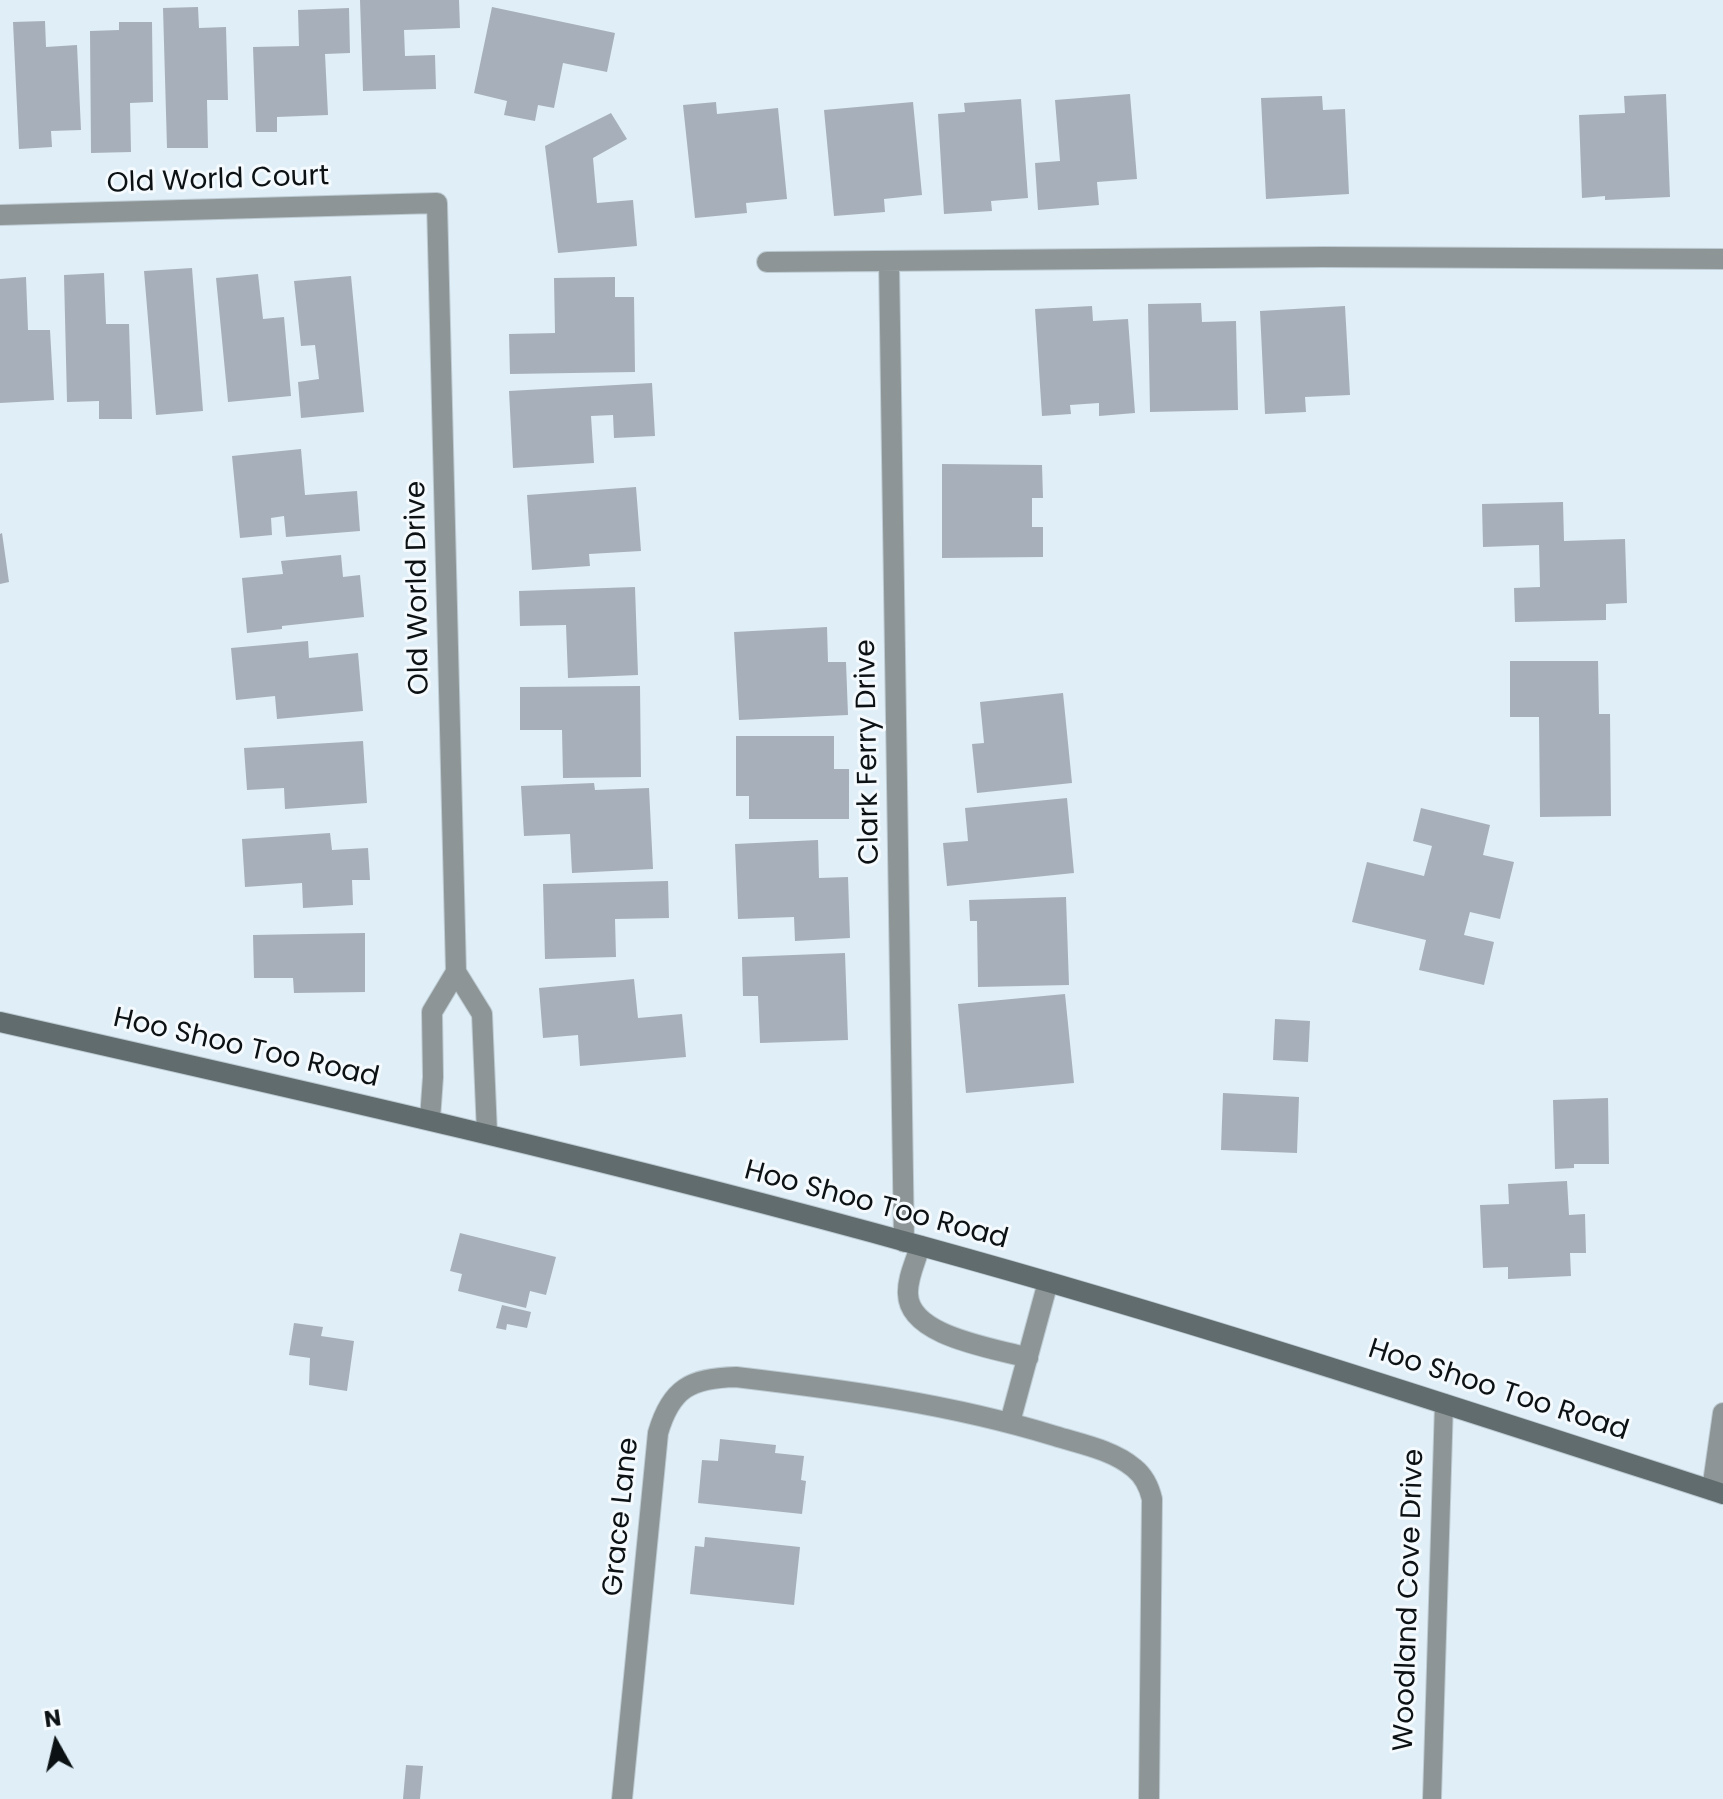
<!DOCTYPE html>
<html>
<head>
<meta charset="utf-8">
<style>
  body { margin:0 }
  #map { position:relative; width:1723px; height:1799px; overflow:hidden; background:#dfeef7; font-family:Poppins,sans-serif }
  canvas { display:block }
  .north { position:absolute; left:16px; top:1703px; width:80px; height:80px; -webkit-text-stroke:6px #f4fafd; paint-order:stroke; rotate:352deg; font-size:22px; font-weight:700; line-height:32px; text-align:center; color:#0c1214 }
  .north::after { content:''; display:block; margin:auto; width:28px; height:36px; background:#0c1214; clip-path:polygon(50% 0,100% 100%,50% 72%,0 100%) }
</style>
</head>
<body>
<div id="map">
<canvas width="1723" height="1799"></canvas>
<div class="north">N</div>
</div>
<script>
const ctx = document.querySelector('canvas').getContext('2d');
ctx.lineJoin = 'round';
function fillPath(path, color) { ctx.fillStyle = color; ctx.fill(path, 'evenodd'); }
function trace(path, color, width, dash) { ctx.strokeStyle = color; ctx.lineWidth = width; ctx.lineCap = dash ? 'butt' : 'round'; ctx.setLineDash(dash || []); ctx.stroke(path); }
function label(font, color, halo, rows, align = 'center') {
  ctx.font = font + ' Poppins,sans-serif'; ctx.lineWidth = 6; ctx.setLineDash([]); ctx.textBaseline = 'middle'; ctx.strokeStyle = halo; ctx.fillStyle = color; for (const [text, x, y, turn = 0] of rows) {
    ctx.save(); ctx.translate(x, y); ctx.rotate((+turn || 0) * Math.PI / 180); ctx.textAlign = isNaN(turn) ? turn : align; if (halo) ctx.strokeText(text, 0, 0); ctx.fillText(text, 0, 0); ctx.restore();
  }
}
fillPath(new Path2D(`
  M360,0H459L460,28L404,30L405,56L435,55L436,89L363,91Z
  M198,7L199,28L226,27L228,100H207L208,148H167L163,8Z
  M492,7L615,33L607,72L563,63L554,108L538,105L535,121L504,115L507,101L474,93Z
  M349,8L350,53L325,54L328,115L277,117V132H256L253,47L299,46L298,10Z
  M45,21L46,47L77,45L81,130L51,131L52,147L19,149L13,22Z
  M119,22H152L153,102L130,103L131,152L91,153L90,31L119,30Z
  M1130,94L1137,179L1097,182L1099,205L1038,210L1035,163L1060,161L1055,100Z
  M1666,94L1670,197L1605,200V196L1582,198L1579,115L1625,113L1624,96Z
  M1322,96L1323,110L1345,109L1349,194L1266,199L1261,98Z
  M1021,99L1028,198L991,201L992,211L944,214L938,114L965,112L964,103Z
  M716,102L717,114L778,108L787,199L746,203L747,213L695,218L683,105Z
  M913,102L922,195L884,199L885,212L834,216L824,110Z
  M611,113L627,139L593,158L597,203L633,200L637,246L558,253L545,146Z
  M192,268L203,411L156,415L144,271Z
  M104,273L106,324H129L132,419H99V401L67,402L64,275Z
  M258,274L263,319L284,317L291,396L228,402L216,278Z
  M351,276L364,412L301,418L298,382L319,379L315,345L301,346L294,281Z
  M26,277L28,330H50L54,400L0,403V279Z
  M615,277V297H634L635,372L510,374L509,334L555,333L554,278Z
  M1201,303L1202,322L1236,321L1238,410L1150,412L1148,304Z
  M1092,306L1093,321L1128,319L1135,413L1099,416V403L1070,405L1071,414L1042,416L1035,309Z
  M1345,306L1350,395L1305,397L1306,412L1265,414L1260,311Z
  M652,383L655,436L614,438L613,415L591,416L594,463L513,468L509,391Z
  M301,449L305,495L357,491L360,531L286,537L284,516L271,518L272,535L240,538L232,456Z
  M942,464L1042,465L1043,498H1032V527H1043V557L942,558Z
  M636,487L641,551L589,554L590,566L532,570L527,495Z
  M1563,502L1564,541L1625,539L1627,603L1606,604V620L1515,622L1514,588L1540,587L1539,545L1483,547L1482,504Z
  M2,533L9,582L0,584V534Z
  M341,555L343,577L360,575L364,617L282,626V629L247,633L242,578L283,574L281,561Z
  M635,587L638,675L568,678L566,625L520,626L519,591Z
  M827,627L828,662H846L848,715L739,720L734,632Z
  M308,641L309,658L358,653L363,711L277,719L275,696L236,700L231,648Z
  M1510,661H1598L1599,714H1610L1611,816L1540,817L1539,717H1510Z
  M640,686L641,777L563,778L562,730H520V687Z
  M1063,693L1072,783L977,793L972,744L984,743L980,702Z
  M736,736H834V769H849V819H749V796H736Z
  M363,741L367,803L285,809L284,788L247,790L244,748Z
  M594,783L595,790L649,788L653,869L572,873L570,834L524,836L521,786Z
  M1067,798L1074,873L947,886L943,843L968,841L965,808Z
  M1421,808L1490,825L1483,855L1514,862L1500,919L1470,912L1464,935L1494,942L1484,985L1419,970L1426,940L1352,922L1367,862L1424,876L1432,846L1413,841Z
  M330,833L332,850L368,848L370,880H352L353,905L303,908L302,883L245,887L242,839Z
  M818,840L819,878L848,877L850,938L795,941L794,917L738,919L735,844Z
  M668,881L669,918L615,919L616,957L545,959L543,884Z
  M1066,897L1069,985L978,987L977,921H970L969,900Z
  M365,933V992L294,993L293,978H254L253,935Z
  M845,953L848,1040L760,1043L758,996H743L742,957Z
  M634,979L638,1018L682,1014L686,1057L580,1066L578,1035L543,1038L539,988Z
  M1065,994L1074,1083L966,1093L958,1004Z
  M1275,1019L1310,1021L1308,1062L1273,1060Z
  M1223,1093L1299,1097L1297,1153L1221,1150Z
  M1608,1098L1609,1164H1574V1168L1555,1169L1553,1100Z
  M1567,1181L1569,1215L1585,1214L1586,1253H1570L1571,1276L1508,1279V1267L1483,1268L1480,1205L1509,1204L1508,1184Z
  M460,1233L556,1257L546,1295L530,1291L526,1308L458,1291L462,1274L450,1271Z
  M502,1305L531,1312L527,1328L507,1324L506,1330L496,1328Z
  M294,1323L323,1327L321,1336L354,1341L347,1391L309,1385L310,1358L289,1355Z
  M720,1439L776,1445L775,1453L804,1456L801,1480L806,1481L802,1514L698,1503L702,1460L718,1461Z
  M705,1537L800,1547L794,1605L690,1594L695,1546L704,1547Z
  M406,1765L423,1766L420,1799H403Z`), '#a7afbb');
const lane = new Path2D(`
  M1432,1799L1444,1403`);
const street = new Path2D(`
  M0,215L437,203L456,972L482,1014L487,1133
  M889,261L904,1242
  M767,262L1323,257L1723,259
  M430,1119L433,1077L432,1012L456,972
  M920,1246C916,1261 907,1278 908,1294C909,1337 995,1348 1028,1358
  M1010,1422L1048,1282
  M1712,1490L1723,1413
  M622,1799L658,1433C671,1388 691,1378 736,1377C845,1390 951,1404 1055,1436C1081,1444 1113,1450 1134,1468C1144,1476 1149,1486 1152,1499L1149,1799`);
const secondary = new Path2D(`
  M0,1022C310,1092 619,1162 925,1247C1194,1321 1458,1408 1723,1494`);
trace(lane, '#bdcbd3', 20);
trace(street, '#bdcbd3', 22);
trace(secondary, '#bdcbd3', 22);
trace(lane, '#8e9596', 18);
trace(street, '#8e9596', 20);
trace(secondary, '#616c6e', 20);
label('28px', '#0c1214', '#f4fafd', [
  ["Old World Court",218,181,-2],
  ["Old World Drive",419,588,-91],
  ["Clark Ferry Drive",869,752,-91],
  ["Hoo Shoo Too Road",246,1049,13],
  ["Hoo Shoo Too Road",876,1206,15],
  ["Hoo Shoo Too Road",1498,1391,18],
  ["Grace Lane",622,1517,-84],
  ["Woodland Cove Drive",1410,1600,-88]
]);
</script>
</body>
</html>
